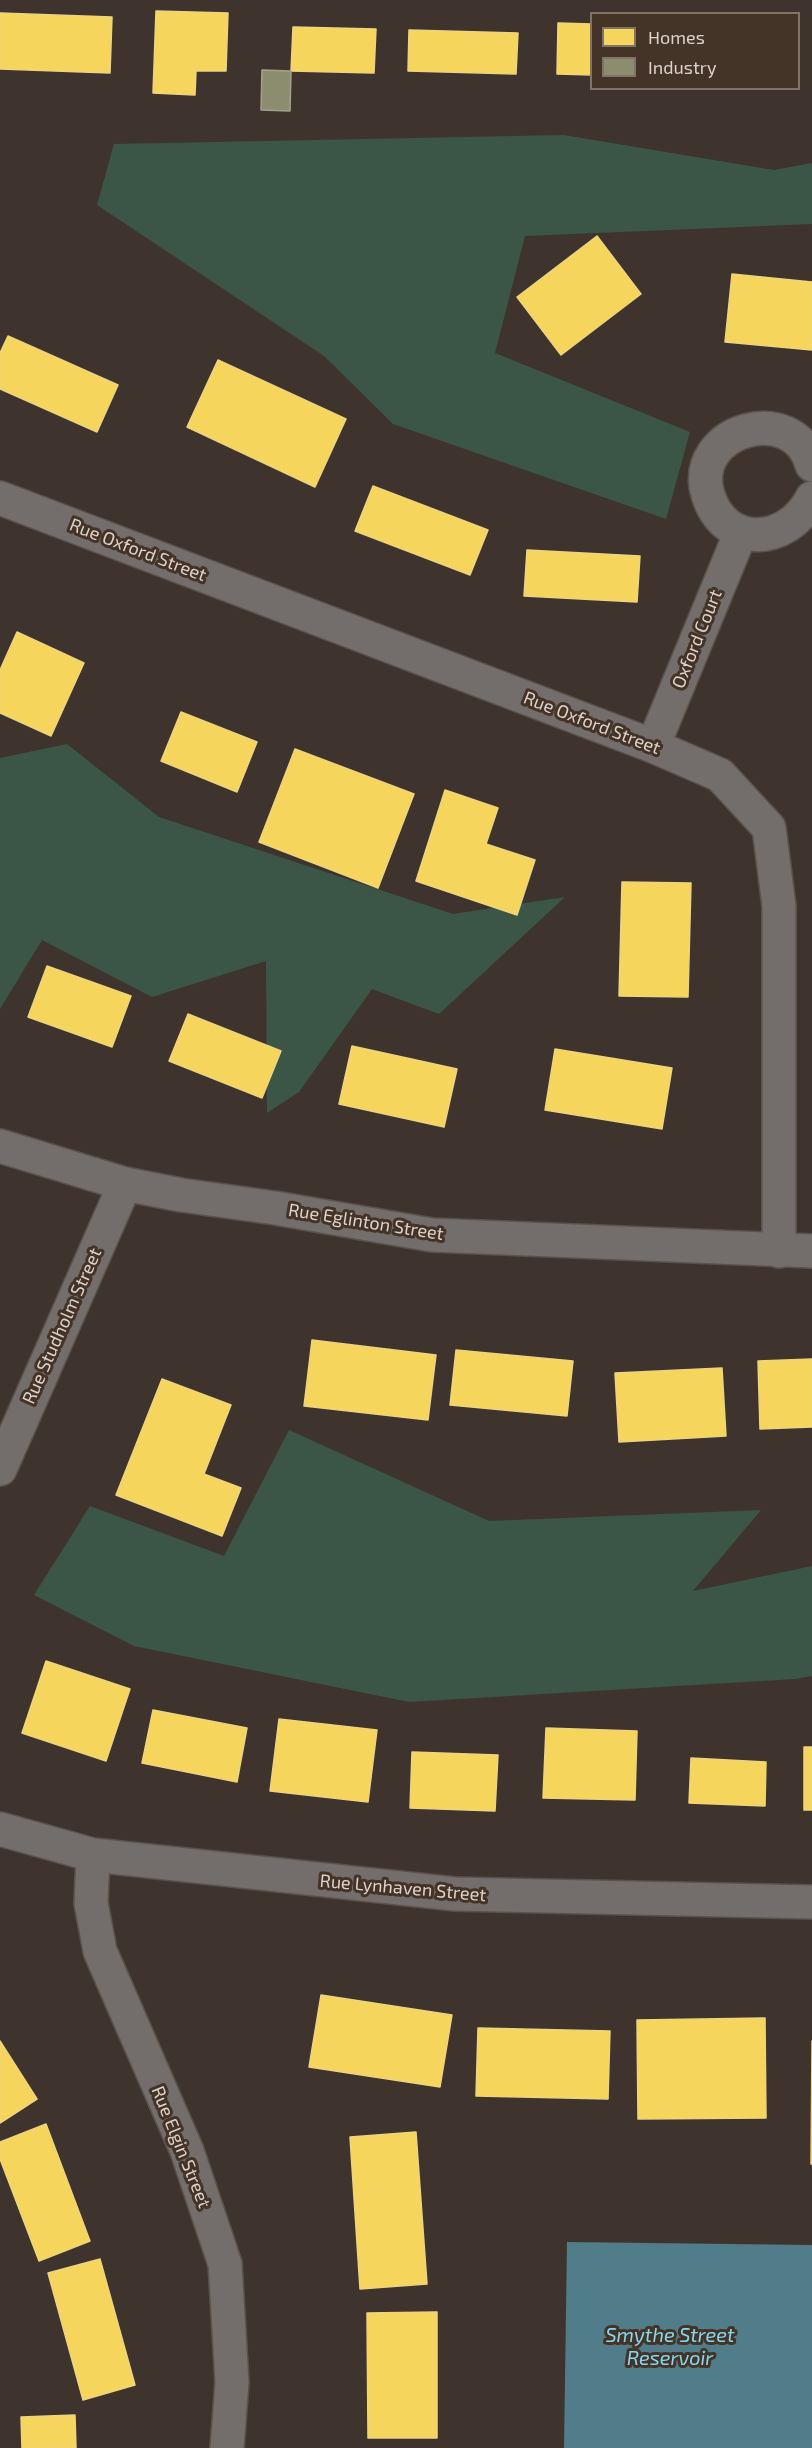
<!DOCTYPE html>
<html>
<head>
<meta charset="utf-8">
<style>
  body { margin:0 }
  #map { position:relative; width:812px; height:2448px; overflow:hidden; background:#3e342d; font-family:"Exo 2",sans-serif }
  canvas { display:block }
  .legend { position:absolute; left:590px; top:12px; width:210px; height:78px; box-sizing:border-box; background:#443327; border:2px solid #827369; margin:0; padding:8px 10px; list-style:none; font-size:18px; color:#ded3cc }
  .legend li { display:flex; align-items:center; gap:12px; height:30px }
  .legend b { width:30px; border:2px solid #827369 }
</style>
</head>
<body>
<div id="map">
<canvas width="812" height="2448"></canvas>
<ul class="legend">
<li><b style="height:16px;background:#f6d55c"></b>Homes</li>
<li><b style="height:16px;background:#8c8c6e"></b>Industry</li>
</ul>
</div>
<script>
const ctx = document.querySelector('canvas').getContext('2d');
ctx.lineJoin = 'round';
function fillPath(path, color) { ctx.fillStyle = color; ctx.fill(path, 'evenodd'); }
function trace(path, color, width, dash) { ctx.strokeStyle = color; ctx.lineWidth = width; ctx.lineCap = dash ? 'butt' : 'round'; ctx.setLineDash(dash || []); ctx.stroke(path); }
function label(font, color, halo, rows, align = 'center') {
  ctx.font = font + ' "Exo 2",sans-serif'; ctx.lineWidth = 6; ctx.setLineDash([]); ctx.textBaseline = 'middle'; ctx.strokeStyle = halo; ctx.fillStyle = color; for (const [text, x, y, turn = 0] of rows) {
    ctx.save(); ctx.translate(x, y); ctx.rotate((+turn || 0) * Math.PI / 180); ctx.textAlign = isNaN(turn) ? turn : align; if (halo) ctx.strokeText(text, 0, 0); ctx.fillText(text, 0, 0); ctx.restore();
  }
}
fillPath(new Path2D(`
  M564,135L774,170L812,163V224L525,236L495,353L690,432L666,519L393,424L324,356L97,205L114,144Z
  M67,744L159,817L453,914L565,897L439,1014L372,989L299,1092L267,1113L266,961L152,997L42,940L0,1009V758Z
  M289,1430L489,1521L761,1510L693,1591L812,1566V1676L795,1679L409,1702L134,1646L34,1595L90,1506L224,1556Z`), '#3b5647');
fillPath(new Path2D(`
  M567,2242L812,2245V2448H564Z`), '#517c8a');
const homes = new Path2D(`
  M156,11L228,13L226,71H196L195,95L153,93Z
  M0,13L112,17L110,73L0,69Z
  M558,23L592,24V75L557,74Z
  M293,27L376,29L374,73L291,71Z
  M409,30L518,33L516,74L408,71Z
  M597,236L641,294L561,355L517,297Z
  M732,274L812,282V350L725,342Z
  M8,336L118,385L97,432L0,389V353Z
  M218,360L346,419L315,487L187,427Z
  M373,486L488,530L470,575L355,531Z
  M527,550L640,556L637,602L524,596Z
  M17,632L84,663L51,736L0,713V670Z
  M181,712L257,742L237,792L161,761Z
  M295,749L414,794L378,888L259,842Z
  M445,790L498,808L486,844L535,860L517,915L416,881Z
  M622,882L691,883L688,997L619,996Z
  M47,966L131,996L112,1047L28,1017Z
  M188,1014L281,1051L262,1098L169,1061Z
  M352,1046L457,1069L444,1127L339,1104Z
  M555,1049L672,1068L662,1129L545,1110Z
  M312,1340L436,1355L428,1420L304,1406Z
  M456,1350L573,1361L567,1416L450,1405Z
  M812,1359V1427L760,1429L758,1361Z
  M722,1368L726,1436L619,1442L615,1373Z
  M162,1379L231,1405L204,1474L241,1488L222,1536L116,1495Z
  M46,1661L130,1689L106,1761L22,1733Z
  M153,1710L247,1728L237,1782L142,1763Z
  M279,1719L377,1730L368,1802L270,1791Z
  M546,1728L637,1731L635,1800L543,1798Z
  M804,1747H812V1810H804Z
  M412,1752L498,1755L495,1811L410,1808Z
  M691,1758L766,1762L765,1806L689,1803Z
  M321,1995L452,2015L440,2087L309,2067Z
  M765,2018L766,2118L638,2119L637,2020Z
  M478,2028L610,2031L608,2099L476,2096Z
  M0,2041L37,2099L0,2123Z
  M812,2041V2164H811Z
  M46,2124L90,2241L39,2261L0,2159V2142Z
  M416,2132L427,2284L360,2289L350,2137Z
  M100,2259L135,2385L83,2400L48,2273Z
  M437,2312V2438H368L367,2313Z
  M75,2415L76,2448H22L21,2417Z`);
fillPath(homes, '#f6d55c');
trace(homes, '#efd47e', 1.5);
const industry = new Path2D(`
  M262,70L291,71L290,111L261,110Z`);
fillPath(industry, '#8c8c6e');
trace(industry, '#a5a18a', 1.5);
const street = new Path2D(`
  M812,465C794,399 688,430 708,495C725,549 787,546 812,498
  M0,498L653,746L720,775L769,828L779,906V1251
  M653,746L741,532
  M0,1146L125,1184L181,1195L275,1208L432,1235L812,1251
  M0,1469L125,1184
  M0,1829L93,1855L455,1894L812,1902
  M93,1855L91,1903L100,1951L187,2151L225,2264L232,2382L227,2448`);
trace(street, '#59514b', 36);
trace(street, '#736d6b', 33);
label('18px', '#ded3cc', '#443327', [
  ["Rue Oxford Street",138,550,21],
  ["Oxford Court",697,639,-68],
  ["Rue Oxford Street",592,723,21],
  ["Rue Eglinton Street",366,1222,9],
  ["Rue Studholm Street",62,1326,-66],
  ["Rue Lynhaven Street",403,1888,5],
  ["Rue Elgin Street",181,2147,68]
]);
label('italic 20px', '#86d7f2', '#443327', [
  ["Smythe Street",670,2335],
  ["Reservoir",670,2358]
]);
</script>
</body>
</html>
